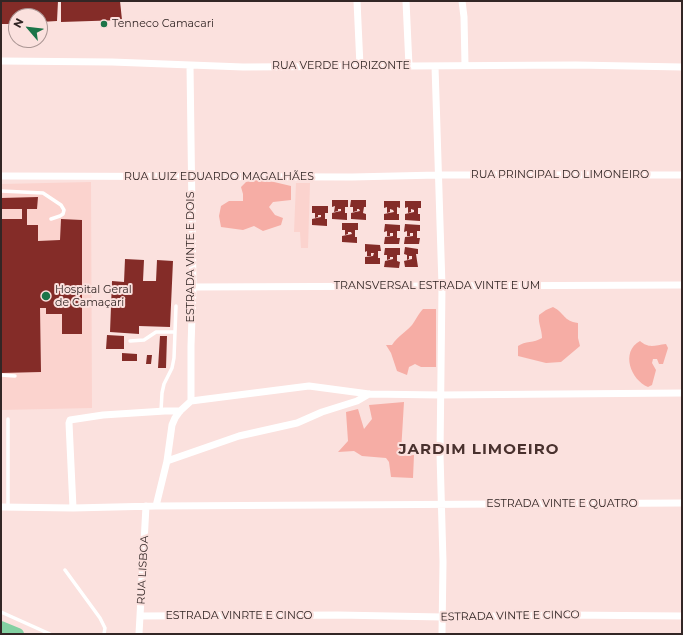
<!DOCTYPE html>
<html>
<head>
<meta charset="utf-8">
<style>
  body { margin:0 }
  #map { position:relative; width:683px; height:635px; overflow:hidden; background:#fbe1de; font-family:Montserrat,sans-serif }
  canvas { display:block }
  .frame { position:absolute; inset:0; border:2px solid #322625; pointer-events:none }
  .north { position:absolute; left:8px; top:8px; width:40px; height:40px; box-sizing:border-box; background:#fbe1de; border:1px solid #ab9694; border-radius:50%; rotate:298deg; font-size:11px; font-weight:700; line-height:16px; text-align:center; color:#322625 }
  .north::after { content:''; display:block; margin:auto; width:14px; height:18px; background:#1c7549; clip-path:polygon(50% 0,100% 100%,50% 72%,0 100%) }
</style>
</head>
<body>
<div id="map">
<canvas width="683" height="635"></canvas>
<div class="frame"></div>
<div class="north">N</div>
</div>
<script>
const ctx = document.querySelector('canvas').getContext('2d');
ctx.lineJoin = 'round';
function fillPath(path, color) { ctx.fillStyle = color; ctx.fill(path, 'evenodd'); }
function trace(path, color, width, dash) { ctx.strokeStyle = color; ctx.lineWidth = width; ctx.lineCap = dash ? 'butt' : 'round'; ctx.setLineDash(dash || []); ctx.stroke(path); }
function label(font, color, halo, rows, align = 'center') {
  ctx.font = font + ' Montserrat,sans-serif'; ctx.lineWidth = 4; ctx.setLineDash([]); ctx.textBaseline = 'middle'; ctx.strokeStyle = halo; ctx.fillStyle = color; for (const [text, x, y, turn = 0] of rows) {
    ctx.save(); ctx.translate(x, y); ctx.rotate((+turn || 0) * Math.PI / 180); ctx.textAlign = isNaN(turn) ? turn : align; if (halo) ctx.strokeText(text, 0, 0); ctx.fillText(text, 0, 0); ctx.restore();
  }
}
fillPath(new Path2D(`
  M91,182L92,408L1,410V184Z
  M296,183H310L308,248H301L300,232H294Z`), '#fbd3ce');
fillPath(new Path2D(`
  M256,180L274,182L291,186V200L273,202L269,207L275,215L283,218L281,225L263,231L254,226L243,230L221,227L219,216L221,206L229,201H243V194L241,187L246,182Z
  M553,307C565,313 563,321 578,323V338L580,346L561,362L546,363L518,356V346C525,341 534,343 542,338C542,329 538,324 539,315L546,310Z
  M423,309H436V367H421L415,364L409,367L407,375L397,371L391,353L386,345H392C398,336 406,332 412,325C416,320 418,314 423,309Z
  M640,341C649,349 655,345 666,344L668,348L663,364H659L657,359H653L652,363L656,370L652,385L648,387C631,380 620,352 640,341Z
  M404,402L401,452L402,456L414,455L413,478L391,477L389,462L386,458L362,456L354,451L338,452L348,441L346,412L358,409L364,429L372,419L369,405Z`), '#f6ada5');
fillPath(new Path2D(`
  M1,1H58L57,21L40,22V16H16V24H1Z
  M61,1H120L122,20L61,22Z
  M38,197L37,209H27V225H38V241L60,240L61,219L82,220V334H62V314H46V308H40L41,372L1,373V219H22V209H1V198Z
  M332,200H348V207H345V213H347V220L332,219V213L341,211V209H338V211L334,212L335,206L332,207Z
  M351,200H366V207H364L363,213L366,214V220L351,219V213L360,211L359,209H357V211L353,212V207H350Z
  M384,201H400V208L397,207V214H399V220H384V214L394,212L393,210L390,209V212L387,213V207L384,208Z
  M405,201H421V208H418V214H420V221L405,220V214L414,212V210L411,209V212L408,213V207L405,208Z
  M312,206H328V213H325V219H327V226L312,225V219L321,217V215H318V217L315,218V213H312Z
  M342,223H358V230H355V237H357V243L342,242V236L352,234L351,232H348V234L345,235V230H342Z
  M385,224L400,225V231H397V238H400L399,244H384L385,237L393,236V233H390V236H387V231L384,232Z
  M405,224L420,225V231H417V238H420L419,244H404L405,237L413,236V233H410V236H407V231L404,232Z
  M365,244L380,245L381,251H378V258H380V264H365V257L373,256L374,253H371V256H367V251L365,252Z
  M405,247L418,249V254H416L418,267H405L404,261L412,259V256H409V259L407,260V255L404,254Z
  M385,248H400V255H397V261L400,262L399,268L384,267L385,261L393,259V257H390V259L387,260V255H384Z
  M125,259L144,260L143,281H156L157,260L173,261L170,327L139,326V334L110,332L112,281L124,282Z
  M107,335L124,336V349H106Z
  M160,336H167L166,368H158Z
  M122,353L137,354V361H122Z
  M147,355H152L151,364H146Z`), '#842c28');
trace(new Path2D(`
  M1,191L43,193L61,205L64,210L63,214L60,216L51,219
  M130,341L144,340L156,332H175
  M1,375L15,376
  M161,411L162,393L164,384L172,368L174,358L176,306
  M8,507V419
  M65,570L100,618L105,628L104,634
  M1,612L50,634`), '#fff', 3.5);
trace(new Path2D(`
  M357,1L360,66
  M406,1L409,66
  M462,1L464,17L465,65
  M1,61L112,62L243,67L576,65L682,67
  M190,65L193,287L191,346V401
  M435,66L442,286L440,454L443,562L442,634
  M1,176L352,177L438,175H682
  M193,287L682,285
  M191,401L309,386L369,394L440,395L682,393
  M167,461L239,436L297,423L322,412L357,401L369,394
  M156,506L167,461L172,425L175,418L180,411L191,401
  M1,507L73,508L156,506L682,503
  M73,508L69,423L70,420L103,415L165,411H180
  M140,616L338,615L442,617L565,615L682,616
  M139,634L146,506`), '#fff', 7);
trace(new Path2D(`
  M1,627L18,634`), '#83d0a2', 12);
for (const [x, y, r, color] of [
  [104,24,4,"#1c7549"],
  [46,296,5,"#1c7549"]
]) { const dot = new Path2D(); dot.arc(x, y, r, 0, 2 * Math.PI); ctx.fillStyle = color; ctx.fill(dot); trace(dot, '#fbe1de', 1.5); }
label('11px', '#322625', '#fbe1de', [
  ["Tenneco Camacari",112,24],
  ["Hospital Geral",55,290],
  ["de Camaçari",55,303]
], 'left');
label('11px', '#322625', '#fbe1de', [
  ["RUA VERDE HORIZONTE",341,66],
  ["RUA PRINCIPAL DO LIMONEIRO",560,175],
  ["RUA LUIZ EDUARDO MAGALHÃES",219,177],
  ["ESTRADA VINTE E DOIS",191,257,-90],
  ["TRANSVERSAL ESTRADA VINTE E UM",437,286],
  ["ESTRADA VINTE E QUATRO",562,504],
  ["RUA LISBOA",143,570,-87],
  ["ESTRADA VINRTE E CINCO",239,616],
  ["ESTRADA VINTE E CINCO",510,616,-1]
]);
ctx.letterSpacing = '1px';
label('bold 15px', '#49312e', '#fbe1de', [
  ["JARDIM LIMOEIRO",479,450]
]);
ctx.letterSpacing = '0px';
</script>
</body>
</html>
